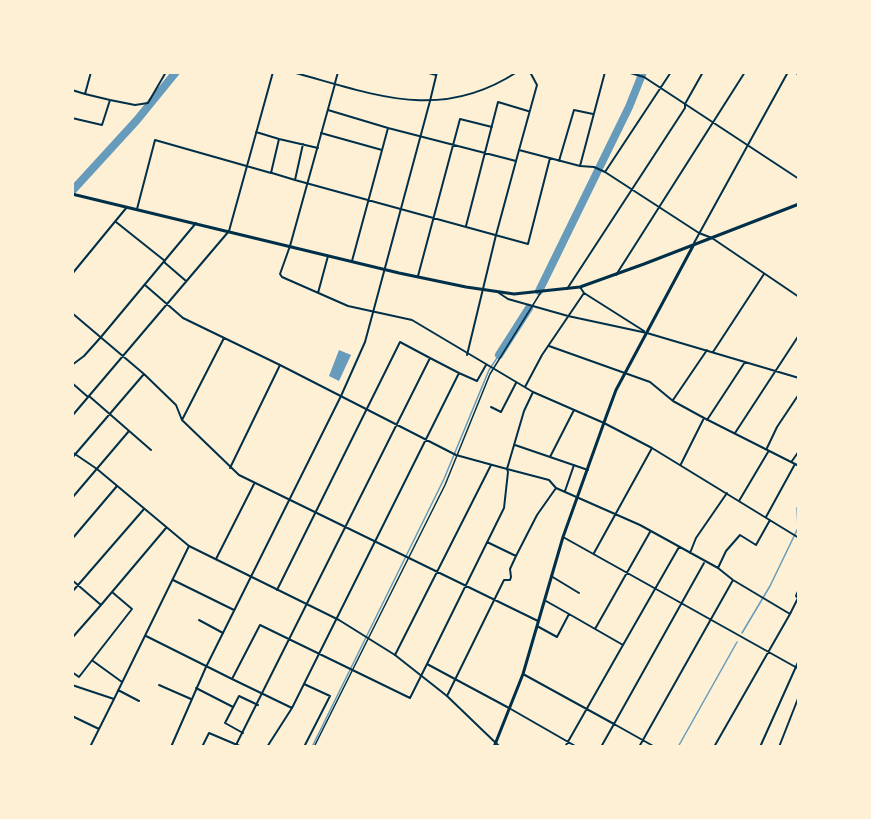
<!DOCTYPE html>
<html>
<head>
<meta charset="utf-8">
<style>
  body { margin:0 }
  #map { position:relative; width:871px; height:819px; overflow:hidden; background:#fdf0d5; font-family:Spectral,serif }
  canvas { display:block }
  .frame { position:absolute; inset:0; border:74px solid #fdf0d5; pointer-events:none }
</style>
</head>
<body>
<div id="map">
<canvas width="871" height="819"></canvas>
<div class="frame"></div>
</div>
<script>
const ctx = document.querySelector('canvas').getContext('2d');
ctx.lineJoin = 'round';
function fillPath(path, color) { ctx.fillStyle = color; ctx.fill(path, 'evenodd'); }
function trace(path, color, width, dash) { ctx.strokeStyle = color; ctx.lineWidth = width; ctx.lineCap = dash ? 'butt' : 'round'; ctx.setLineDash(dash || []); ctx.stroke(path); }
fillPath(new Path2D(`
  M339,350L351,355L339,381L329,376Z`), '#669bbc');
trace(new Path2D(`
  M742,633L770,586L798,528L797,508L799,504
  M312,747L444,479L489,370L499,355
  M678,747L737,642`), '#669bbc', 1.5);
trace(new Path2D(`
  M72,191L137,120L176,72
  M539,291L629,107L643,72
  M499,355L529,308`), '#669bbc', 8);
trace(new Path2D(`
  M314,747L445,485L490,374L541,292`), '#003049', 1.5);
trace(new Path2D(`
  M425,72L436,75
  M530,72L537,85L519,150L580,166L594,167L605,172L699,233L712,238L799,297
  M627,72L644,77L799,179
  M335,83L338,72
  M72,90L85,94
  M110,100L135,105L148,103L166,72
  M430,101L437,72
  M328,110L388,128L516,161
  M72,118L102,125L110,100L85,94L91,72
  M256,132L279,139
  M321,133L382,150
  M303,144L295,180L528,244L550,158
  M559,161L574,110L593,114
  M580,166L605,72
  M605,172L671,72
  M272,173L295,180
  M137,209L155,140L271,173L279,139L318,148
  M116,222L165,261
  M466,226L498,102L528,111
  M290,246L280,274L282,277L348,306L412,320L533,392L604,423L652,448L799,538
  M352,261L388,128
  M164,262L186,281
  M72,274L127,207
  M616,275L745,72
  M418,276L460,119L492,127
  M145,285L183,318L280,365L456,455L507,469L508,472L504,508L427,664L509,708L577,747
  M580,287L584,293L644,331
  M567,289L685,108V104L703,72
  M318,293L328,256
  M499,293L508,299L568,316L647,333L799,378
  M72,313L144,374L176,405L182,420L239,475L538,621
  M549,346L650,382L673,401L704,418L681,464
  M713,352L764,274
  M430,358L459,373
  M72,383L88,397
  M525,387L542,355L584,293
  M533,392L524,411L507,469L549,480L556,488L640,525L718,568L733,580L790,614L714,747
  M89,396L151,450
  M673,400L707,350
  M491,407L501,412L516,383
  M72,416L229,231L273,72
  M704,418L799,466
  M182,420L224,338
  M707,420L745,362
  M735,433L799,335
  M515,445L588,470
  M767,448L777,427L799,394
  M550,457L574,410
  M72,458L144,374
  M792,461L799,451
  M230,468L280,365
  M565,491L574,465
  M72,498L129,431
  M739,501L768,452
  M766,517L795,464
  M563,537L799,669
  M72,539L117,486
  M487,542L516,556L537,515L556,488
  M594,553L652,448
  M690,553L696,538L727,493
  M216,559L254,484
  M718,568L726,551L740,535L756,545L770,520
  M551,576L579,593
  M72,580L101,605L72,638
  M173,580L234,610
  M72,592L144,509
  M112,592L166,528
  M546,601L569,614
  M790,614L798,598L796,596L799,589
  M199,620L223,633
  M537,626L557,637L569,614L623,645L565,747
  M595,629L650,532
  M146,636L232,679L260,625L410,698L427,664
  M623,645L679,547
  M395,655L491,465
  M93,661L122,682
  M72,672L79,677L132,609L112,592L101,605
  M523,674L614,724L704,563
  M232,679L292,708
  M304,684L330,696L304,747
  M72,685L114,699L189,546
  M159,685L191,699
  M196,688L233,707
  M118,690L139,701
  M447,696L504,580H510L511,577L510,569L516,556
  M72,716L99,729
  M243,733L225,723L239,696L258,705
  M72,746L74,747
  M90,747L114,699
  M202,747L209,733L242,747
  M235,747L430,358L400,342L277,590
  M267,747L292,708L459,373L477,381L486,365
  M601,747L614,724L655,747
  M639,747L733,580
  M779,747L799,696`), '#003049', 2);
trace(new Path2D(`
  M292,72C374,94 439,123 517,72
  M694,243L788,72
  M290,246L335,84
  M467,355L496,235L519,150
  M72,365L84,356L101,337L196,223
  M72,452L97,469L189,546L339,620L395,655L447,696L500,747
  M171,747L206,667L341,396L365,342L430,101
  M760,747L799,660`), '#003049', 2);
trace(new Path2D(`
  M797,72L799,76
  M494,747L523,674L563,537L606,417L616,390L693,246`), '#003049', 3);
trace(new Path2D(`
  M72,194L399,273L466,287L514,294L580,287L644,264L799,204`), '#003049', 3);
</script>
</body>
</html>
